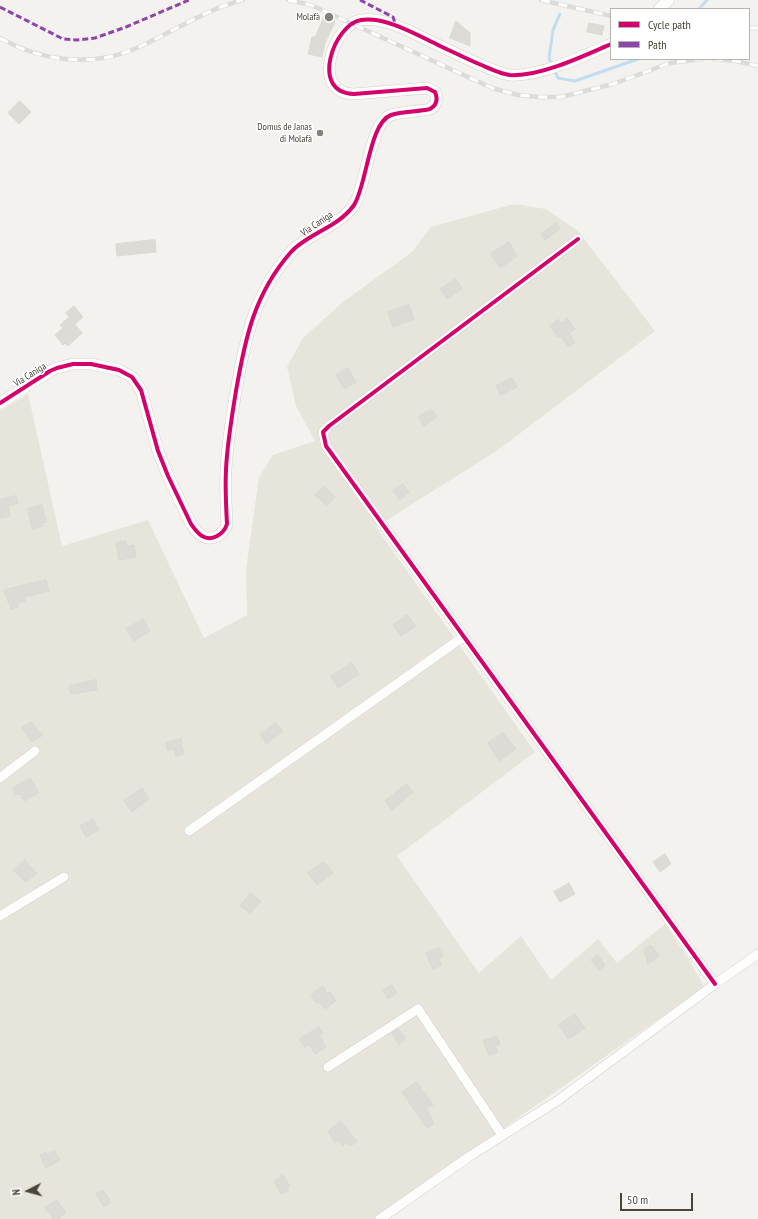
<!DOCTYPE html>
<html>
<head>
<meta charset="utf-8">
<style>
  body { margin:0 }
  #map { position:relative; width:758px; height:1219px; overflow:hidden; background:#f4f2ee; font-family:"PT Sans Narrow",sans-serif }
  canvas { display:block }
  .legend { position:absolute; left:610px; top:8px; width:140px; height:52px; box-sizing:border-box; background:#fff; border:1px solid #b7b4b0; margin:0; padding:5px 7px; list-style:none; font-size:12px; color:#4b4439 }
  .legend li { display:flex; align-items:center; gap:8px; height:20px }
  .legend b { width:20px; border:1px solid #b7b4b0 }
  .north { position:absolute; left:8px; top:1171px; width:40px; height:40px; -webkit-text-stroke:3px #fff; paint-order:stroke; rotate:264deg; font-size:11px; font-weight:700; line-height:16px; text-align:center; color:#4b4439 }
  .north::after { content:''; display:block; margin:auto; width:14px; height:18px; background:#4b4439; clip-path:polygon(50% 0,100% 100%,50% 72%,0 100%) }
  .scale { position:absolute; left:620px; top:1193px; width:73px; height:18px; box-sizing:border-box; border:2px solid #4b4439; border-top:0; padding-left:5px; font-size:12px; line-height:14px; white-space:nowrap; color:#4b4439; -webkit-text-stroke:3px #fff; paint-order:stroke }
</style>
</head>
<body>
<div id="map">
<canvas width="758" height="1219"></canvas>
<ul class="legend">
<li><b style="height:5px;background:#d6006c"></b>Cycle path</li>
<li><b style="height:5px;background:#8e44ad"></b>Path</li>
</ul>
<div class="north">N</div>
<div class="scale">50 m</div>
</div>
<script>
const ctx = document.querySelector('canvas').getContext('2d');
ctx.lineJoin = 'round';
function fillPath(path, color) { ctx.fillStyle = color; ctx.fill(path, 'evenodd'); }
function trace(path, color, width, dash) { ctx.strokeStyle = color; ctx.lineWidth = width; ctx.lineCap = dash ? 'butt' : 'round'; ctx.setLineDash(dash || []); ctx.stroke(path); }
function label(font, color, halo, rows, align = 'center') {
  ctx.font = font + ' "PT Sans Narrow",sans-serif'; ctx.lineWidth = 3; ctx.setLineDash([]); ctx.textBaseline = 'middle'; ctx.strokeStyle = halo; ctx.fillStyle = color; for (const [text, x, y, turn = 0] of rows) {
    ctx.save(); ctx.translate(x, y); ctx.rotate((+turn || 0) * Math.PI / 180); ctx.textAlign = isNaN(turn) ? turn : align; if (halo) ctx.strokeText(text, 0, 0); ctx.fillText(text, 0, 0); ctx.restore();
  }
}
fillPath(new Path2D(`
  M514,204L546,209L578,231L655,331L498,450L376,527L535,752L397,856L479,973L521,936L551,980L598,939L617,963L665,924L690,961L704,987L375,1219H0V411L28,394L62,546L148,520L204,638L247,615L246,570L259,477L273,455L315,441L296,406L287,367L303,338L343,302L412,252L431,227Z`), '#e7e4dc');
trace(new Path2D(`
  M699,9L707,0
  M560,14L553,30L549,58L558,78L575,81L638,59`), '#c0ddf1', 3);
const building = new Path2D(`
  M324,17L335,22L325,43L322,57L308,54L312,37H315Z
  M456,21L470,33V46L450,38Z
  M589,23L604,26L602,35L587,32Z
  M20,101L31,112L19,124L8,113Z
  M556,223L560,229L545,240L541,234Z
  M155,240L156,252L117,256L116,244Z
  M509,242L517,256L500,268L491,254Z
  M456,279L462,289L447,299L440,289Z
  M409,305L414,319L393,327L388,312Z
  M74,306L83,317L75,324L82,333L68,346L65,343L63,345L55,335L63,328L60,325L69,317L66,313Z
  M567,318L575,329L569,333L575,342L569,347L560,336L558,337L550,326L558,319L561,323Z
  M348,368L356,382L344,389L336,375Z
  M512,378L517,387L501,395L496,386Z
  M432,410L437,417L424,426L418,417L427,411L428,413Z
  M403,484L409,492L400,500L393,491Z
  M324,486L335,497L327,506L315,495Z
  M16,496L18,503L8,506L10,516L0,518V500Z
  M42,505L46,522L42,523L43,526L32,529L28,509Z
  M126,541L127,547L134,545L136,557L119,560L116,543Z
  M46,580L49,591L24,597L25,601L18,603V607L11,610L4,590L20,586Z
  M407,615L416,626L401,636L393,625Z
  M143,619L150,631L134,641L126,629Z
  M352,663L359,674L338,688L331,676Z
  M96,680L97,690L71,694L69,686Z
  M31,722L43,735L32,742L22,728Z
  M276,723L283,731L266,744L260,734Z
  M503,733L516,749L499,761L488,743Z
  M181,739L184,754L176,756L175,749L167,750L166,743Z
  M30,778L39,793L24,801L20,794L15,795L13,788Z
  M407,784L413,792L392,810L385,801Z
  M142,788L149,799L132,812L124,801Z
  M93,819L99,830L86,837L80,826Z
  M665,854L671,864L660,872L653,862Z
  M25,860L37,874L25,882L13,870Z
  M324,862L333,873L317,885L308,873Z
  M569,883L575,894L560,902L554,892Z
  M251,893L261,901L250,913L240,906Z
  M651,945L659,956L648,964L644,950Z
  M439,948L443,957L439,959L442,965L433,969L426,954Z
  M598,955L605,966L599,970L591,960Z
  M392,985L397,993L388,999L383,990Z
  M323,986L327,993L330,992L336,1001L325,1009L319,1002L317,1004L311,995Z
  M575,1014L585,1028L568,1039L559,1025Z
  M319,1027L323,1033L319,1035L326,1047L315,1054L309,1044L305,1047L300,1039Z
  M398,1029L406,1038L399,1045L392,1033Z
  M497,1036L500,1044L495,1046L498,1052L489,1055L483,1041Z
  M417,1082L433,1105L426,1108L434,1124L427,1128L402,1092Z
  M341,1121L357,1142L350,1146L346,1143L343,1146L339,1140L335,1143L328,1132Z
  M54,1151L60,1160L46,1168L40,1155L46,1152L48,1154Z
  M283,1175L290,1186L287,1188L289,1191L281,1194L274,1182Z
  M103,1190L111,1202L104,1207L96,1194Z
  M57,1200L66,1213L58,1219H53L45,1208Z`);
fillPath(building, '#dedbd6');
trace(building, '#dcd9d4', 1);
const minor = new Path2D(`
  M578,239L329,426L323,432L326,446L715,984
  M0,778L35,751
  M189,831L463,637
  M0,916L64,877
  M328,1067L418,1009L502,1135
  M380,1219L470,1156L557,1101L715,984L758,954`);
const tertiary = new Path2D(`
  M659,9L669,0
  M0,403L50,371L57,368L73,364H91L119,370L132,377L141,390L158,451L168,476L191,524C194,528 197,533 202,536C212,542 224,534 227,524C226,506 225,488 226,470C227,445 232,415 236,391C245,339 254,294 291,252C307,234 339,227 354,205C367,185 369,123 391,115C403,111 417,112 430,109C437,105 438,99 435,92L427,88L354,94C309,93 334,24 361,20C385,16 417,35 438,45C451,51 465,58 479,64C489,68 500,74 510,75C539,77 584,56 611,44`);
trace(minor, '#d2d0cb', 10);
trace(tertiary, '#d2d0cb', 12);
trace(minor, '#fdfdfc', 9);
trace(tertiary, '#fdfdfc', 11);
const rail = new Path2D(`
  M288,0L311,5L492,88L518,95L539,97H561L613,84L670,63L701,59
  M541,0L611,16
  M749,28H758
  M0,38C38,60 87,67 129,51C168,36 202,10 243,0
  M714,59L736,61L758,66`);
trace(rail, '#dbdbda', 4.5);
trace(rail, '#fff', 3, [9]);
trace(new Path2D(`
  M360,0L393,17L396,26
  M0,7L63,39L77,40L95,38L126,27L189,0`), '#8e44ad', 3, [6, 3]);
trace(new Path2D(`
  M578,239L329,426L323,432L326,446L715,984
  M0,403L50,371L57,368L73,364H91L119,370L132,377L141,390L158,451L168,476L191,524C194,528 197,533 202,536C212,542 224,534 227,524C226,506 225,488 226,470C227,445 232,415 236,391C245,339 254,294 291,252C307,234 339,227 354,205C367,185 369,123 391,115C403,111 417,112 430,109C437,105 438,99 435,92L427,88L354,94C309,93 334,24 361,20C385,16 417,35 438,45C451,51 465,58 479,64C489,68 500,74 510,75C539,77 584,56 611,44`), '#d6006c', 4);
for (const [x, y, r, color] of [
  [329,17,5,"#868178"],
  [320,133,4,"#868178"]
]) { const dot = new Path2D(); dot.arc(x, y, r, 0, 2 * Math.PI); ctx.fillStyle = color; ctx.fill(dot); trace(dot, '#fff', 1.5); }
label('10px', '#4b4439', '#fff', [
  ["Molafà",320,17],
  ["Domus de Janas",312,127],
  ["di Molafà",312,139]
], 'right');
label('10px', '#4b4439', '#fff', [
  ["Via Caniga",317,224,-34],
  ["Via Caniga",30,375,-32]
]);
</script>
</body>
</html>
